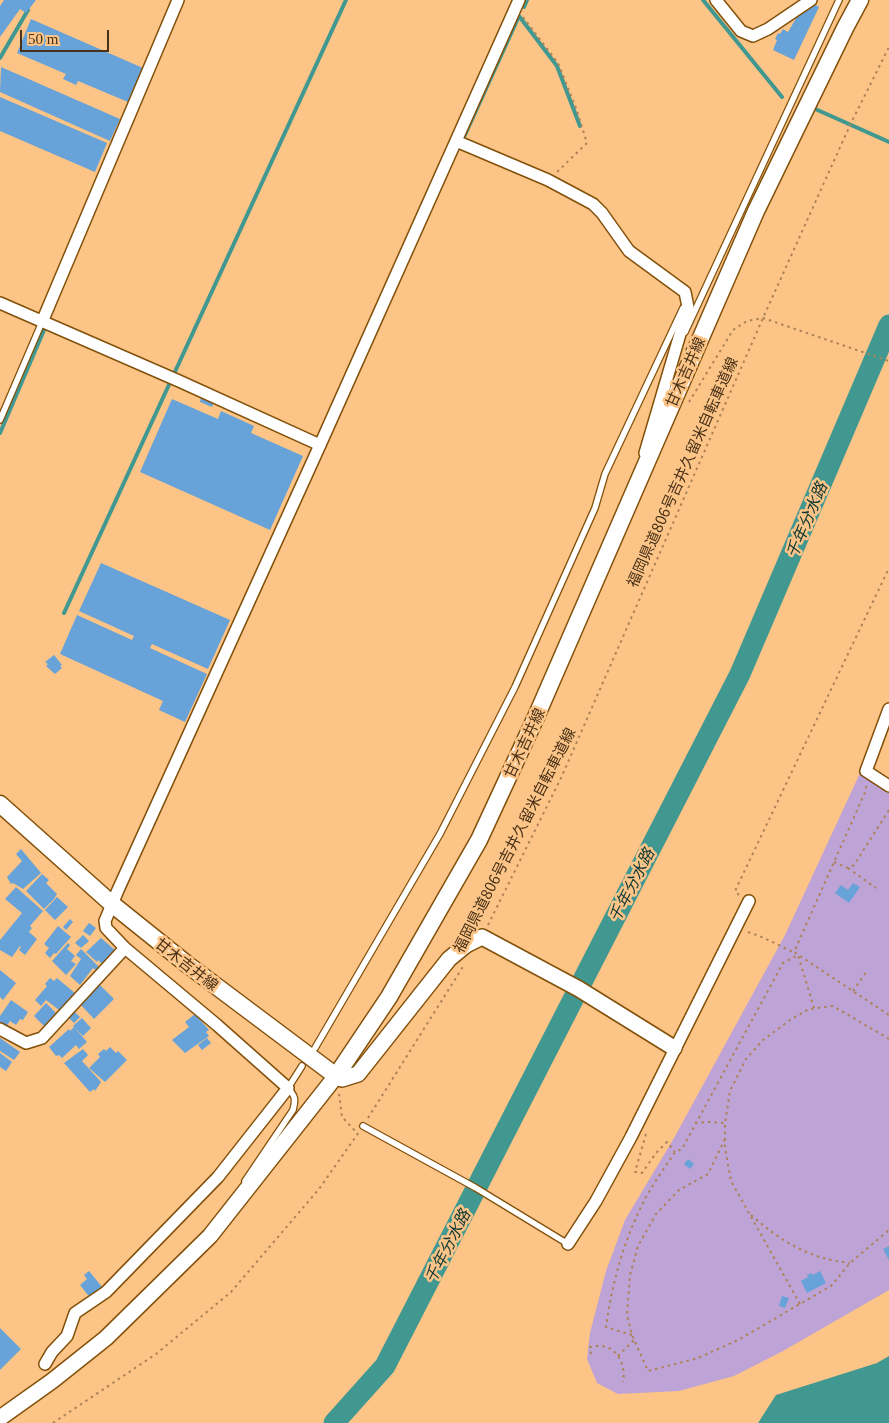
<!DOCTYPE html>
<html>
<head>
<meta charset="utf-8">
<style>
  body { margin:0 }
  #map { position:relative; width:889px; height:1423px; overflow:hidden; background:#fcc487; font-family:Georgia,serif }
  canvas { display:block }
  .scale { position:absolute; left:20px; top:30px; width:89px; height:22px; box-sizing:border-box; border:2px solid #483118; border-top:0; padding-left:6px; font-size:15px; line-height:18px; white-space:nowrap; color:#483118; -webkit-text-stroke:4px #fcc487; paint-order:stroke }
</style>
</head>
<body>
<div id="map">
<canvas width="889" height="1423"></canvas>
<div class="scale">50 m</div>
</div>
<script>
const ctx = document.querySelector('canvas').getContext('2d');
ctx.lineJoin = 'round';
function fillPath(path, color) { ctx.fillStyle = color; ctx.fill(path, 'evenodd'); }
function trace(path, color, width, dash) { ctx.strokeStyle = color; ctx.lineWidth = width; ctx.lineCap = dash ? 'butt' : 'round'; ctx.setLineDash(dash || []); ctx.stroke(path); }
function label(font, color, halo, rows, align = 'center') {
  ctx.font = font + ' Georgia,"Noto Sans JP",serif'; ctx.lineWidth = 5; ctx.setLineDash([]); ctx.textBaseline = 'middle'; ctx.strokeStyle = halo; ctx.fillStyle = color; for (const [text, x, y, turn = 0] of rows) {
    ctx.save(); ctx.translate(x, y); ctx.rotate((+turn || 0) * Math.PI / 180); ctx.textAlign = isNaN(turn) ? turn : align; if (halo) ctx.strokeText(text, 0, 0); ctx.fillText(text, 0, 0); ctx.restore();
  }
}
fillPath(new Path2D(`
  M861,771L889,789V1290L783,1351L734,1376L679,1391L618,1394L597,1383L587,1359L590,1333L606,1271L625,1220L674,1138L785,935Z`), '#bea3d7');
fillPath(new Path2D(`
  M889,1356V1423H758L776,1395L877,1363Z`), '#409890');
trace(new Path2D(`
  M703,0L782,97
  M524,7L527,0
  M0,58L28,10
  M813,108L889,142
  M464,137L519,16L557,66L580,126
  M0,433L44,330
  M64,613L346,0`), '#409890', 4);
trace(new Path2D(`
  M334,1423L385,1366L740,674L889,325`), '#409890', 21);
fillPath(new Path2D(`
  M4,0H36L26,13L20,9L0,37V6Z
  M814,4L819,7L794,60L773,50L777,40L775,39L778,33L780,34L783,29L788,32L798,15Z
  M31,19L143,68L128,102L78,81L76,85L63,79L66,74L17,53Z
  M1,67L120,119L110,141L0,92Z
  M0,97L107,143L95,172L0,131Z
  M201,397L214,402L212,407L200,402Z
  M172,399L218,419L221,411L254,426L251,433L303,456L270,530L140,472Z
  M101,563L230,620L208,669L152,644L150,648L207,674L185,722L159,710L163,701L60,654L77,615L132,640L134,636L79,611Z
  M54,655L62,665L60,666L62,668L55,674L46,666L48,664L45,662Z
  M21,849L41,873L23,889L13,883L11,884L7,877L22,861L16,854Z
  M42,874L49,880L46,883L57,894L54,899L44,909L26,891Z
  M853,883L860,887L849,903L835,893L841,885L848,890Z
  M16,887L43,911L30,926L32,928L29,932L37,939L25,955L19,950L21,947L20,946L12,957L0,950V940L22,913L5,899Z
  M57,897L68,907L55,920L45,910Z
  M70,919L73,922L66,930L63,927Z
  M89,923L96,928L90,936L83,931Z
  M58,926L71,937L56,954L54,953L50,958L45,953L49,948L44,944Z
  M83,935L89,941L81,948L75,943Z
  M101,938L116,951L102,964L98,960L97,962L86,952Z
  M68,943L70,945L67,949L75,956L71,961L76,964L66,975L52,961Z
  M81,949L100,968L97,971L93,968L80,985L70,976L81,959L76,955Z
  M0,970L16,983L3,1000L0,997Z
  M50,978L54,981L57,978L76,994L59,1010L46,1000L41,1006L35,1000L47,986L45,984Z
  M98,983L114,999L94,1019L80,1004Z
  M11,1000L28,1012L23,1020L20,1019L16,1025L10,1021L6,1027L0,1023V1016Z
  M46,1003L56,1013L44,1026L34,1016Z
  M73,1010L80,1017L74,1023L67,1016Z
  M195,1014L209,1030L206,1032L209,1036L185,1053L172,1040L189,1027L185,1022Z
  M82,1018L91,1028L83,1036L73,1026Z
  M74,1027L87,1042L79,1049L76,1045L62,1058L59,1055L56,1056L49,1047L69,1029L70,1031Z
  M0,1038L20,1052L14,1060L0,1051Z
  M207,1038L211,1043L202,1050L198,1045Z
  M110,1047L116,1053L118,1051L127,1060L105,1082L89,1068L100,1057L98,1054L104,1049L106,1051Z
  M83,1049L88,1055L82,1061L101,1082L95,1091L94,1089L90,1092L64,1063Z
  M0,1053L12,1062L6,1071L0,1067Z
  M688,1159L694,1164L690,1169L684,1164Z
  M889,1246V1260L883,1249Z
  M89,1271L103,1288L91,1299L80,1285L87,1279L84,1275Z
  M820,1271L826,1283L807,1293L801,1281L808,1277L807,1275L811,1273L813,1275Z
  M782,1296L789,1298L785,1308L779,1306Z
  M0,1328L21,1349L0,1370Z`), '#67a2d8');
const service = new Path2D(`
  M685,332L839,0
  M0,420L42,322
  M315,1048L440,834L515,687L595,508L605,474L683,308
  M363,1126L476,1188L568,1244
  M245,1181L293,1110C296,1099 295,1096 288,1088L302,1066`);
const minor = new Path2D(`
  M716,0L741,31L753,36L768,29L811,0
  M456,141L548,180L593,204L602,213L629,251L685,292L688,307L645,453
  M0,303L179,381L320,445
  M42,322L178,0
  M889,709L866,771L889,786
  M0,1029L26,1043L42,1038L125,948
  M568,1244L596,1201L631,1137L749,901
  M45,1364L52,1352L67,1336L75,1313L106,1292L218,1177L288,1088L217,1025L125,948L106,928L105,921L118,890L320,445L519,0`);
const tertiary = new Path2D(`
  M0,1418L52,1381L106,1338L210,1236L336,1076L342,1079L358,1074L449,959L466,945L482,937L579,989L674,1048`);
const secondary = new Path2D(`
  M0,804L112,904L188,965L336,1076L389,997L479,840L536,717L756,211L845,28L860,0`);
trace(service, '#825009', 8);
trace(minor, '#825009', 14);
trace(tertiary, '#825009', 18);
trace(secondary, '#825009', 19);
trace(new Path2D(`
  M523,17L558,63L576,108L587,143L557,172
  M689,402L733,330L747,321L763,318L889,361
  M866,786V790L794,952L889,1015
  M834,862L848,868L854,865L889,810
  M848,868L876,888
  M739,895L735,891L889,568
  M488,925L561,778L763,318L851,123L889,47
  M748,932C764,937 778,945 793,952
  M853,991L867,971
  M339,1094L342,1117L357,1133
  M368,1118L464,965
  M695,1123L709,1122L725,1123
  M646,1134L635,1172L642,1173L656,1153L667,1142L675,1152
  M725,1139L708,1174L679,1190L656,1214L638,1246L630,1275L627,1315L632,1335L648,1371L698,1358L738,1340L831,1286L850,1263L889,1230
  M751,1215C781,1241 809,1259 850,1263
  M800,1304L731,1181L725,1148V1124L730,1091L746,1059L763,1040L790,1020L809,1009L833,1006L889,1039
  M632,1335L606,1327C612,1284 623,1243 642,1205C651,1186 664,1169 675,1152L682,1149L783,963L798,955L814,1008
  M591,1354L590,1347C594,1347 599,1345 602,1346C619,1348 626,1368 623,1382
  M618,1356L634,1340
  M53,1423L156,1354L231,1292L319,1189L359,1132`), '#ac8356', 2, [2.5, 4]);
trace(service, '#fff', 5.5);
trace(minor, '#fff', 11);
trace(tertiary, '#fff', 15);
trace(secondary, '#fff', 16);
label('15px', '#483118', '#fcc487', [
  ["甘木吉井線",685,372,-66],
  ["福岡県道806号吉井久留米自転車道線",682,472,-66],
  ["甘木吉井線",524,743,-65],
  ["福岡県道806号吉井久留米自転車道線",514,840,-63],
  ["甘木吉井線",187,964,38]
]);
label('italic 16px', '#0c3633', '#fcc487', [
  ["千年分水路",806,520,-67],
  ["千年分水路",631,885,-63],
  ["千年分水路",447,1246,-63]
]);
</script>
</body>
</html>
